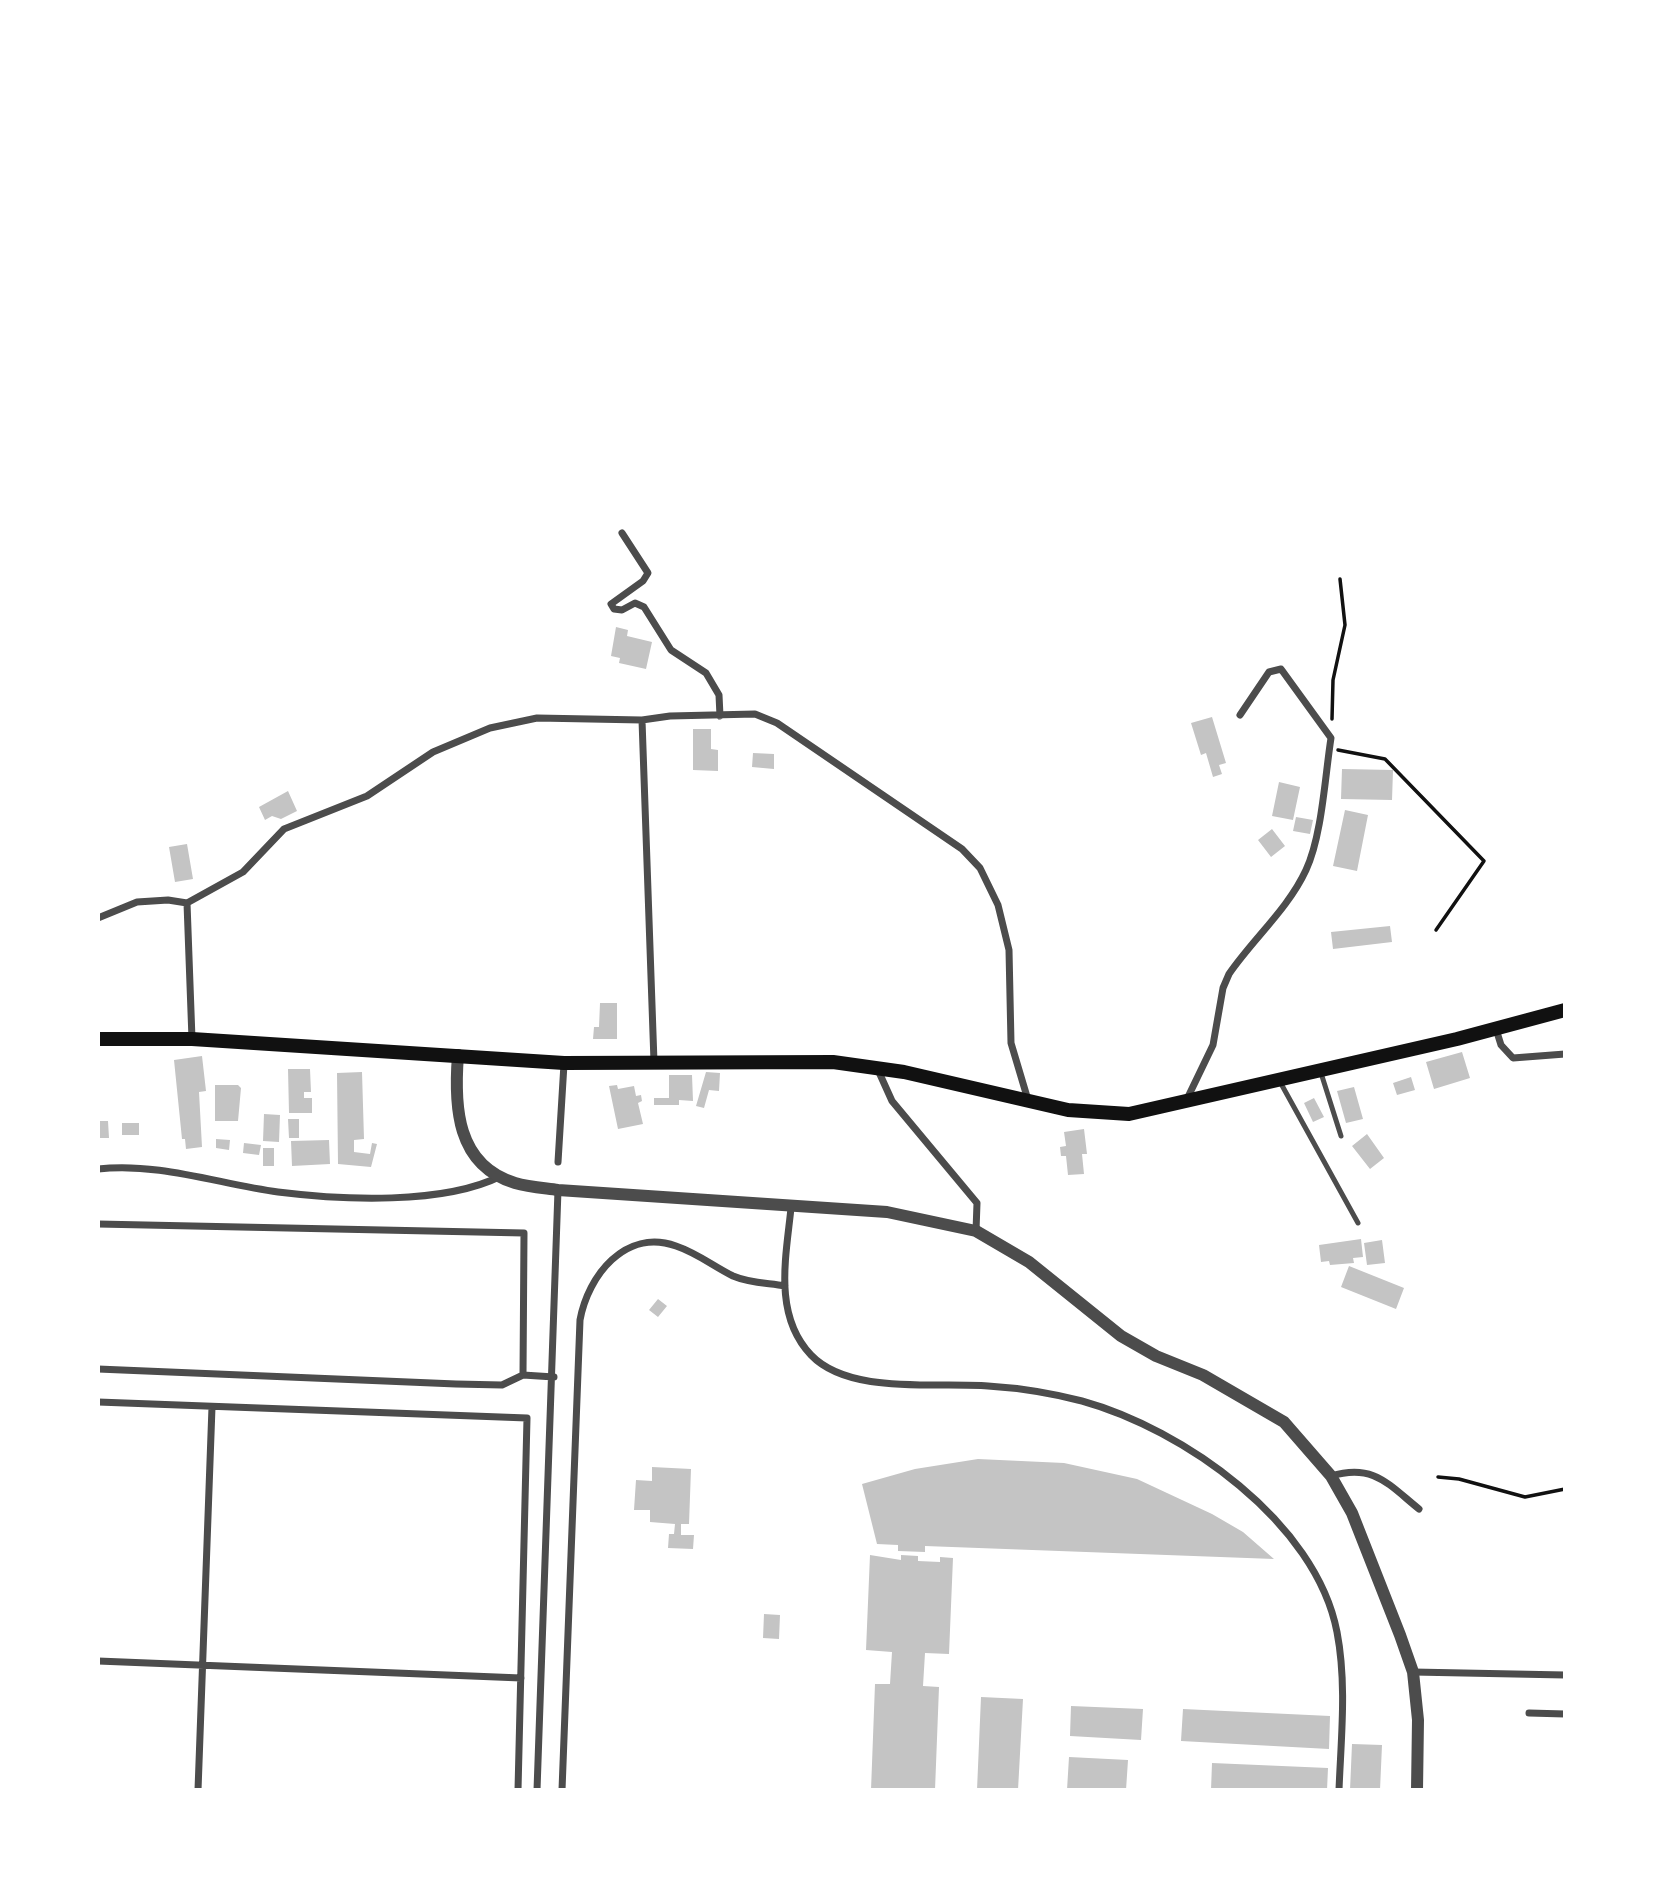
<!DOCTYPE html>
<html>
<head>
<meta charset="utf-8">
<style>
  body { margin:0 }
  #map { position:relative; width:1663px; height:1888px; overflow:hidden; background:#fff; font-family:"Fira Sans",sans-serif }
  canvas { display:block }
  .frame { position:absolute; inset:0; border:100px solid #fff; pointer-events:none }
</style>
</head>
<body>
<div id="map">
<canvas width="1663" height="1888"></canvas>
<div class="frame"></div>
</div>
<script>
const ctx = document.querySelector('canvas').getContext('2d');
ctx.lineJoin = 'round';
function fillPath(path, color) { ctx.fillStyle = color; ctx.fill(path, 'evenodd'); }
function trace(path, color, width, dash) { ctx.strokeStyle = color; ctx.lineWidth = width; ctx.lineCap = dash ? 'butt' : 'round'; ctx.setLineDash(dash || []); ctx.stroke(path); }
fillPath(new Path2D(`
  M616,627L628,630L627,636L652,642L646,669L619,663L620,658L611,656Z
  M1212,717L1226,763L1219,765L1222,774L1213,777L1206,753L1201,755L1191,723Z
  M693,729H711V749L718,750V771L693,770Z
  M753,753L774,754V769L752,767Z
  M1342,769L1393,770L1392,800L1341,799Z
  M1279,782L1300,787L1293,820L1272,816Z
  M288,791L297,811L281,819L272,816L265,820L259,807Z
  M1345,810L1368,815L1357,871L1333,866Z
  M1296,817L1313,820L1310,834L1293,831Z
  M1272,829L1285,846L1271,857L1258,840Z
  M187,844L193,879L175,882L169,847Z
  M1390,926L1392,942L1333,949L1331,932Z
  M600,1003H617V1039H593L594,1027H599Z
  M1462,1052L1470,1078L1434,1089L1426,1062Z
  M202,1056L206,1091L199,1092L202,1147L186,1149L185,1139H182L174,1060Z
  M288,1069H310L311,1092H304V1098H312V1113H289Z
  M362,1072L364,1139L354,1140V1152L370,1154L372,1143L377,1144L371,1167L338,1164L337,1073Z
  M706,1072L720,1073L719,1091L709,1090L704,1108L696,1106Z
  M669,1075H692L693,1101L679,1100V1105H654V1098H669Z
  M1411,1077L1415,1090L1397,1095L1393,1083Z
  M215,1085H238L241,1088L238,1121H215Z
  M617,1085L618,1089L634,1086L636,1096L641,1095L642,1101L638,1103L643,1124L618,1129L609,1086Z
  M1354,1087L1363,1119L1346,1123L1337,1091Z
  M1314,1098L1324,1117L1313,1122L1304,1103Z
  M264,1114L280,1115L279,1142L263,1141Z
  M288,1119H299V1138H289Z
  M98,1121H108L109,1138H98Z
  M122,1123H139V1135H122Z
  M1084,1129L1087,1154H1082L1084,1174L1068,1175L1066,1156H1061L1060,1147L1066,1146L1064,1132Z
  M1367,1134L1384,1158L1370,1169L1352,1146Z
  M216,1139L230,1140L229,1150L216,1148Z
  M329,1140L330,1164L292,1166L291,1141Z
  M244,1143L261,1145L259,1155L243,1153Z
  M263,1148H274V1166H263Z
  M1361,1239L1363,1257L1353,1258L1354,1263L1330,1265L1329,1261L1321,1262L1319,1245Z
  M1382,1240L1385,1263L1367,1265L1364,1243Z
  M1349,1266L1404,1288L1396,1309L1341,1287Z
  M658,1299L667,1306L658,1317L649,1310Z
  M978,1459L1064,1463L1137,1479L1212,1514L1243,1532L1274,1559L925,1546V1552L898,1551V1545L877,1544L862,1484L915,1469Z
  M652,1467L691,1469L689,1524H681V1535H694L693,1549L668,1548L669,1534H674L675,1524L650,1522V1510H634L636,1480L652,1481Z
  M870,1555L901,1560V1555L918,1556V1561L940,1562V1557L953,1558L949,1654L925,1653L923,1686L939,1687L935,1790H871L875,1684H890L892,1652L866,1650Z
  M764,1614L780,1615L779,1639L763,1638Z
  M981,1697L1023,1699L1018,1790H977Z
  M1071,1706L1143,1709L1141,1740L1070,1736Z
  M1183,1709L1330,1716L1329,1749L1181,1741Z
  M1352,1744L1382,1745L1380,1790H1350Z
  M1069,1757L1128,1760L1126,1790H1067Z
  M1212,1763L1328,1768L1327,1790H1211Z`), '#c4c4c4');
trace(new Path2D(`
  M1332,719L1333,680L1345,625L1340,579
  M1338,750L1385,759L1484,861L1436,930
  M1438,1477L1459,1479L1525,1497L1565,1489`), '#111', 3.5);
trace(new Path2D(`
  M1321,1073L1341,1136
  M1279,1080L1358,1223`), '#4c4c4c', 5);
trace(new Path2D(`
  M622,533L648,573L643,581L611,604L614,609L622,610L635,603L644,607L671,650L706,673L719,695L720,716
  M642,720L654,1062
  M187,903L192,1039
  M98,918L137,902L168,900L187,903L243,872L284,829L367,796L433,752L490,728L537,718L642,720L670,716L755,714L777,723L962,849L980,868L998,905L1009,950L1011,1043L1028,1100
  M1496,1029L1501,1045L1513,1058L1565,1054
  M878,1070L892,1101L977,1203L976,1231
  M1187,1099L1213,1045L1223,988L1229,974C1253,939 1288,909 1306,870C1322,836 1325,776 1331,738L1281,669L1269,672L1240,715
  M558,1162L564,1064
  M98,1169C158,1162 219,1184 278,1192C342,1200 443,1205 501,1176
  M791,1208C786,1257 773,1315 811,1355C849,1395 936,1382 988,1386C1020,1388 1051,1393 1082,1401C1183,1429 1316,1522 1337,1632C1347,1684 1341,1738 1339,1790
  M98,1224L524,1233L523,1375L554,1377
  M98,1369L456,1384L502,1385L523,1375
  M98,1402L527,1418L518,1790
  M1331,1476C1373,1463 1388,1484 1419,1509
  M98,1661L521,1678
  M1413,1672L1565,1675
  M1529,1713L1565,1714
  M198,1790L212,1407
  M537,1790L558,1190
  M562,1790L580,1320C588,1276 625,1228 676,1246C697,1253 713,1266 733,1276C749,1283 768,1283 785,1286`), '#4c4c4c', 7);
trace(new Path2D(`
  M458,1055C454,1106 456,1165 515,1183C529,1187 544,1188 558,1190L887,1212L976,1231L1029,1262L1121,1336L1156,1356L1203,1375L1284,1422L1331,1476L1352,1513L1400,1635L1413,1672L1418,1720L1417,1790`), '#4c4c4c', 12);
trace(new Path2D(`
  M98,1039H192L564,1063L833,1062L904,1072L1068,1110L1129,1114L1457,1039L1565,1010`), '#111', 14);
</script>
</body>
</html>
